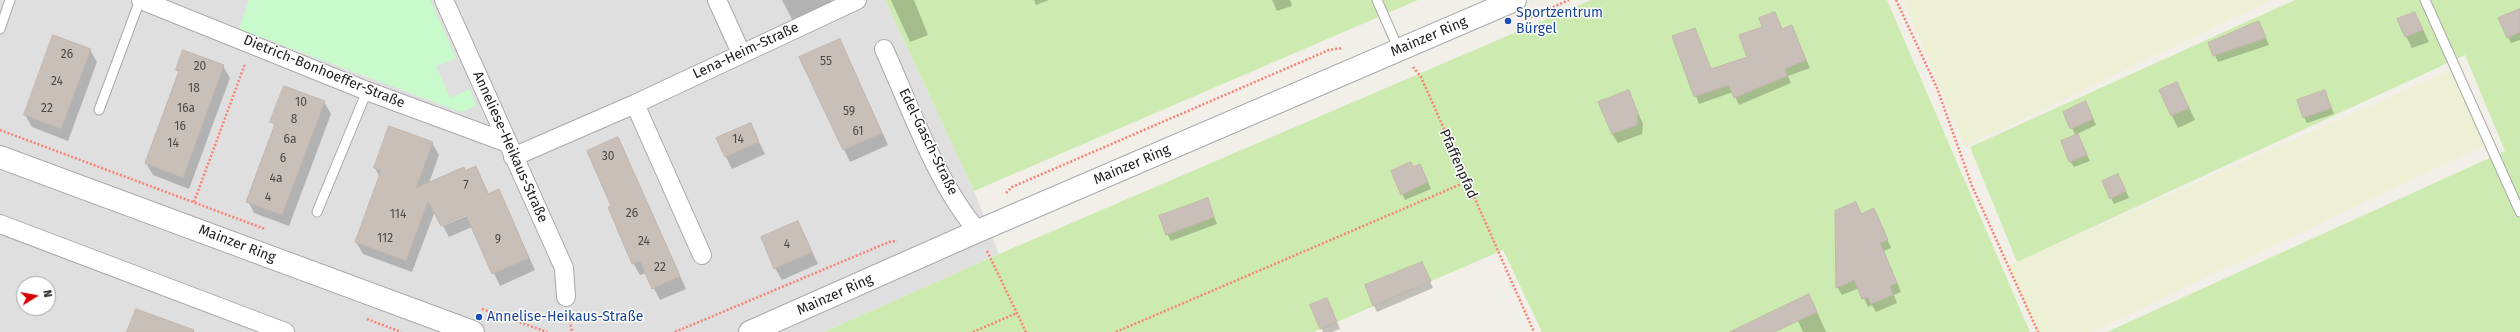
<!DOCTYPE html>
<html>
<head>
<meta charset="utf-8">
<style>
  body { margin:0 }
  #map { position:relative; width:2520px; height:332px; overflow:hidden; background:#f2efe9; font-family:"Fira Sans",sans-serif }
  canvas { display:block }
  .north { position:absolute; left:16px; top:276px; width:40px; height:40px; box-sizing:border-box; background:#fff; border:1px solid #a7a7a7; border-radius:50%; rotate:79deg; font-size:11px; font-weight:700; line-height:16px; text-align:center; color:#222 }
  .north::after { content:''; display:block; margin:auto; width:14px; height:18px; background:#d40000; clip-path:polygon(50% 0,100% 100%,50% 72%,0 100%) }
</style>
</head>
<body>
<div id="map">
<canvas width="2520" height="332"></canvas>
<div class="north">N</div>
</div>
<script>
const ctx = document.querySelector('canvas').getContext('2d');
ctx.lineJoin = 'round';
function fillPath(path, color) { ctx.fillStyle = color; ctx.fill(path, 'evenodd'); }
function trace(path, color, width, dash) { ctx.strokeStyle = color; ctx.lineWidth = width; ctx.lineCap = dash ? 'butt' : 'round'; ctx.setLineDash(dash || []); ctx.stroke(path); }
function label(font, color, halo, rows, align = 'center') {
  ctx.font = font + ' "Fira Sans",sans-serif'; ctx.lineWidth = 3; ctx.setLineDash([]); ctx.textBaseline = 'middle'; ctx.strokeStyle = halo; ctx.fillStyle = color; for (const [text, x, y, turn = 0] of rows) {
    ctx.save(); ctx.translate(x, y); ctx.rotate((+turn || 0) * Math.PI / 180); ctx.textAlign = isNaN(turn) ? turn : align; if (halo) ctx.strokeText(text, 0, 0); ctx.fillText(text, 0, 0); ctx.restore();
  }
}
fillPath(new Path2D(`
  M0,0H885L974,191L999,254L824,332H0ZM24,284H48V308H24Z`), '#e0dfdf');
fillPath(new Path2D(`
  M1903,0H2271L1965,147Z
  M2455,68L2489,143L2092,332H2037L2008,266Z`), '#eef0d5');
fillPath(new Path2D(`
  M885,0H1418L974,191Z
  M1591,0H1887L2030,332H1542L1503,250L1314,332H824L999,254Z
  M2295,0H2520V332H2107L2505,151L2465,55L2017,262L1970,147Z`), '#cdebb0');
fillPath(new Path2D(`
  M249,0H430L456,58L436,66L450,98L470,89L476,106L461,112L239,29Z`), '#c8facc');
fillPath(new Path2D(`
  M782,0H831L833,4L793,21Z
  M891,0H914L928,35L910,42Z
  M1034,0H1049L1036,5Z
  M1272,0H1290L1292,6L1277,11Z
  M2520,10V40L2511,43L2508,37Z
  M1775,13L1783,30L1794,33L1810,68L1788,76L1791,83L1739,105L1733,92L1699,104L1673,37L1694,29L1711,70L1748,58L1763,28Z
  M2415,13L2429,42L2412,48L2406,36Z
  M2259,23L2269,45L2218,62L2210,44Z
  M840,40L888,145L850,162L800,57Z
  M90,50L97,62L68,141L32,127L25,115Z
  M223,66L230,78L189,189L153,175L146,163L179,73L177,70Z
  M2177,83L2195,120L2178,128L2160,91Z
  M2325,91L2334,114L2307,123L2304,117Z
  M1629,92L1643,124L1642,134L1618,143L1612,134Z
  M324,102L331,114L289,226L254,213L248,201L275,127L272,121Z
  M2089,109L2096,125L2077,134L2090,161L2074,167L2070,161L2076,136L2064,112Z
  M750,124L765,154L732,169L717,139Z
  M390,127L432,143L439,155L429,183L476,167L489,194L498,190L535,270L500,286L472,227L449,237L443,226L471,214L435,211L412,272L363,254L356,242L380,178L375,168Z
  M618,139L686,289L660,300L646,273L640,275L633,263L613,206Z
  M1413,168L1423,171L1431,189L1405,200L1402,194Z
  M2121,181L2129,198L2114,204L2111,198Z
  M1207,199L1217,224L1171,241L1167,234Z
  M1855,203L1861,214L1874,209L1878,217L1891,248L1884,251L1901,292L1894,295L1897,303L1876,312L1872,305L1868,307L1859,288L1842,295L1837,287Z
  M798,222L818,264L782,280L775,268Z
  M1425,270L1433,288L1377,312L1374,306Z
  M1808,295L1814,305L1826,332H1803L1790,303Z
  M1327,299L1340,329L1332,332H1323L1311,306Z`), '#0003');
const building = new Path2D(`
  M2520,9V32L2507,38L2498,18Z
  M1775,12L1782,29L1792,25L1806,60L1785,69L1787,76L1734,98L1729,85L1694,97L1672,36L1695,28L1711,69L1747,57L1739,35L1762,27L1759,18Z
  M2415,12L2423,30L2405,37L2397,19Z
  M2259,21L2266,38L2213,56L2208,43Z
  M53,35L91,49L61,129L24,115Z
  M840,39L882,133L843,150L799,57Z
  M183,50L224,65L183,178L145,163L179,71L176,70Z
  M2177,82L2189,108L2171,116L2159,90Z
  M284,86L325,101L282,215L246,202L275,124L270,122Z
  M1629,90L1638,114L1637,125L1612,134L1598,102Z
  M2325,90L2331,108L2303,118L2297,100Z
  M2086,101L2093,119L2070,129L2063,112Z
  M751,123L759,142L725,157L716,138Z
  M389,126L433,142L416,188L464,167L465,171L476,166L488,194L499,189L529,258L492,274L466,215L441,226L428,201L406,261L355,242L381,171L374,168Z
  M2078,134L2087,155L2069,162L2061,141Z
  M618,137L680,276L652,289L640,261L632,264L608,207L611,206L587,151Z
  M1411,162L1413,167L1420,164L1428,182L1401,195L1391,171Z
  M2118,174L2126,191L2110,199L2102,181Z
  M1208,198L1214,217L1166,235L1159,216Z
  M1856,202L1861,214L1874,208L1888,240L1880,243L1897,283L1890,286L1893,295L1871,304L1868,297L1862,299L1854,280L1836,288L1835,211Z
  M798,221L812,252L774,269L761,237Z
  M1422,262L1431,281L1373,306L1365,285Z
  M1809,294L1817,312L1774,332H1730Z
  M1327,298L1337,322L1320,329L1310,305Z
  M136,309L194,330L193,332H127Z`);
fillPath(building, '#c7bfb8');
trace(building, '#c4b6ab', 1);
const service = new Path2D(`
  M1377,0L1399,50
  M2425,0L2520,212
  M0,29L10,0
  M99,110L140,0
  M317,212L367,91`);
const minor = new Path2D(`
  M141,0L367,91L508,143
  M444,0L564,268L566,297
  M717,0L741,53
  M884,49C909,104 938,187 978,231
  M635,104L702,255
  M513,157L635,104L857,0
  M0,224L285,332`);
const tertiary = new Path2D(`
  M0,157L473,332
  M750,332L978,231L1515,0`);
trace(service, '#a9a9a9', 11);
trace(minor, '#a9a9a9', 20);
trace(tertiary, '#a9a9a9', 24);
trace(new Path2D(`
  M1896,0L1937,88L1972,186L2038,332
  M1531,17L1569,0
  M1413,67L1421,77L1534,332
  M0,130L265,229
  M1006,193L1012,187L1329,50L1342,48
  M194,202L245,64
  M987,251L1026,332
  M482,309L547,332
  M569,317L572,332
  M367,319L401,332
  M675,332L889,242L897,241
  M973,332L1017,313
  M1116,332L1466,182`), '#fa8072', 2.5, [2, 2]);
trace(service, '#fff', 9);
trace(minor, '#fff', 18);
trace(tertiary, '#fff', 22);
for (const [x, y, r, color] of [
  [1508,21,4,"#1a4fb4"],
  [479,317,4,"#1a4fb4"]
]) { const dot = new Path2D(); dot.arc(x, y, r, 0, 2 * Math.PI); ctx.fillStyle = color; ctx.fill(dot); trace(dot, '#fff', 1.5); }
label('12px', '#4b4948', null, [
  ["26",67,55],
  ["55",826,62],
  ["20",200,67],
  ["24",57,82],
  ["18",194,89],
  ["10",301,103],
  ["22",47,109],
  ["16a",186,109],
  ["59",849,112],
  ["8",294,120],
  ["16",180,127],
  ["61",858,132],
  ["6a",290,140],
  ["14",738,140],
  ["14",173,144],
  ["30",608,157],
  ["6",283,159],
  ["4a",276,179],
  ["7",466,186],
  ["4",268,198],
  ["26",632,214],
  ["114",398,215],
  ["112",385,239],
  ["9",498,240],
  ["24",644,242],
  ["4",787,245],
  ["22",660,268]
]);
label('14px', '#164399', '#fff', [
  ["Sportzentrum",1516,13],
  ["Bürgel",1516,29],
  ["Annelise-Heikaus-Straße",487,317]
], 'left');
label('14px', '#222', '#fff', [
  ["Mainzer Ring",1429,37,-23],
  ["Lena-Heim-Straße",746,51,-25],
  ["Dietrich-Bonhoeffer-Straße",324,72,22],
  ["Edel-Gasch-Straße",928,142,64],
  ["Anneliese-Heikaus-Straße",510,147,66],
  ["Pfaffenpfad",1458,164,66],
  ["Mainzer Ring",1132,165,-23],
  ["Mainzer Ring",237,244,21],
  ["Mainzer Ring",835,295,-24]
]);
</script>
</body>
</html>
